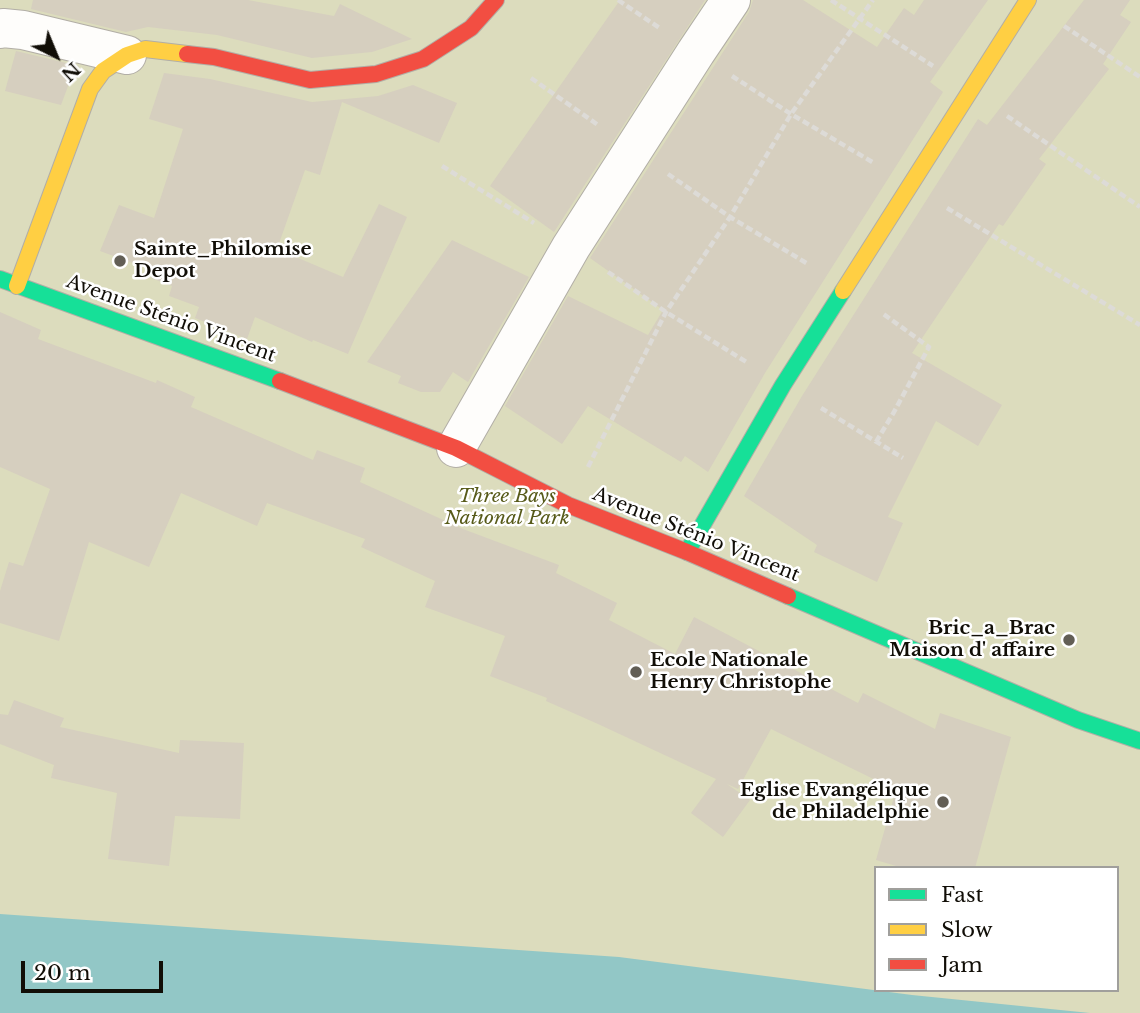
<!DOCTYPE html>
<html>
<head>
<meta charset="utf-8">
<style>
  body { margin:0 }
  #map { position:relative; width:1140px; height:1013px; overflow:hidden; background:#f7f2e6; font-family:"Libre Baskerville",serif }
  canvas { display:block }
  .legend { position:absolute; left:874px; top:866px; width:245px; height:126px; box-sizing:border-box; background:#fff; border:2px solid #a09f9c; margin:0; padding:9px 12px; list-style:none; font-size:21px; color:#110e07 }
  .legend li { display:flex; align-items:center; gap:14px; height:35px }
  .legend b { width:35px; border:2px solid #a09f9c }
  .north { position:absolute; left:21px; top:21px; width:70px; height:70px; -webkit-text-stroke:5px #fff; paint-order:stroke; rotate:137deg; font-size:19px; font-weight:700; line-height:28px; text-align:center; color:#110e07 }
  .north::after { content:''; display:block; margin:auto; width:24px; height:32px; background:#110e07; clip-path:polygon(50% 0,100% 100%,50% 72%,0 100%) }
  .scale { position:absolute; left:21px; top:961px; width:142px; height:32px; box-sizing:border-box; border:4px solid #110e07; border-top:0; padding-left:9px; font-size:21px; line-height:24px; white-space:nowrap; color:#110e07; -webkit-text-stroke:5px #fff; paint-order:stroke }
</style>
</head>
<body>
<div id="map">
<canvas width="1140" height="1013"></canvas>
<ul class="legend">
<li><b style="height:9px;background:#16e098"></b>Fast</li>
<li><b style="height:9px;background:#ffcf43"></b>Slow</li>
<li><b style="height:9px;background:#f24e42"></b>Jam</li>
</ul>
<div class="north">N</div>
<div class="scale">20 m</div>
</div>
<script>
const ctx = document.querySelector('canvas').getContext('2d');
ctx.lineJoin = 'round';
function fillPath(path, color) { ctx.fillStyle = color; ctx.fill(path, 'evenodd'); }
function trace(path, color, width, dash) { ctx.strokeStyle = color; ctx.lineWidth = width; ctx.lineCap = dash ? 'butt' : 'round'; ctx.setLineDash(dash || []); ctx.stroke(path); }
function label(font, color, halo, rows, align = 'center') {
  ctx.font = font + ' "Libre Baskerville",serif'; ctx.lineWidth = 5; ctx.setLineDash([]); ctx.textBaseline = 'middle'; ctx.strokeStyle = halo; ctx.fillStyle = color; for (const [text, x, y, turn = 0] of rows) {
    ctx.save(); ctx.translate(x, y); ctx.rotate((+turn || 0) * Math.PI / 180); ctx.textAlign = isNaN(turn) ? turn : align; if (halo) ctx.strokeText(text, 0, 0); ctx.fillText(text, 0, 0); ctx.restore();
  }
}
fillPath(new Path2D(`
  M0,0H1140V1013H0ZM876,868H1117V990H876Z`), '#dcdcbd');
fillPath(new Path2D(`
  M0,914L619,957L912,995L1090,1013H0Z`), '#92c7c6');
fillPath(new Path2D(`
  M33,0H248L334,16L340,4L412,39L372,52L312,58L217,35L148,27L126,32L31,9Z
  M620,0H705L554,232L490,186Z
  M753,0H803L877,47L904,8L914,15L924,0H988L930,82L943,92L765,373L708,472L685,456L681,462L588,406L562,444L505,406L568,296L648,335L663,310L590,258L749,12Z
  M1084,0H1130L1120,15L1131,22L1103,64L1109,69L1039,159L1046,164L1003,226L999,224L912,353L1002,405L978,446L936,421L888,517L903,523L877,582L814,552L817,545L744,496L802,396L978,119L987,125Z
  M16,51L79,66L70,81L61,105L5,91Z
  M164,73L210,79L312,102L378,96L413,85L457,103L439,143L342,102L320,175L305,170L277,249L343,277L379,204L407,217L348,354L313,340L312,342L255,317L247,339L195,318L199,307L169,296L172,286L151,278L154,271L100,251L119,205L154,218L183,129L149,119Z
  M452,240L529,277L468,382L453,372L440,392H421L398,383L401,376L367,362Z
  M0,312L41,330L38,339L156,383L157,380L195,397L191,407L313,460L317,450L365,468L360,482L463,529L559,565L556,573L617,603L609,620L675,654L694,617L858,703L863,693L935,729L940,713L1011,737L975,868H903L876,860L896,790L771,729L738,789L727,784L750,800L723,837L691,813L716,779L598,724L546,701L547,698L490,676L505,636L425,607L435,581L361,547L365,539L267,503L257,526L181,493L149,567L89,542L59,641L0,623V591L9,562L23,566L50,489L0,467Z
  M14,700L64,718L60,727L179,753L180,740L244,743L240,819L175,816L169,866L108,859L117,793L51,778L54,765L0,744V714L8,715Z`), '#d6cfbf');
const street = new Path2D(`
  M0,29L3,28L23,30L127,55
  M456,448L571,247L696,52L731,0`);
const fast = new Path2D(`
  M0,279L280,381
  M687,552L783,385L843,291
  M788,596L1078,720L1140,741`);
const slow = new Path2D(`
  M17,286L90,89L103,71L127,55L145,49L187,54
  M843,291L1028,0`);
const jam = new Path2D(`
  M187,54L214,57L310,80L376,74L423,59L471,28L496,0
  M280,381L456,448L568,505L687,552L788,596`);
trace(street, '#b2aea6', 40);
trace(fast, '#b2aea6', 18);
trace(slow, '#b2aea6', 18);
trace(jam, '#b2aea6', 18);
trace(new Path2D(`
  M618,0L661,29
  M831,0L933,66
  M1064,26L1140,77
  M732,76L791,114L874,163
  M531,78L598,125
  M1007,116L1140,207
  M442,166L534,223
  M668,174L730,217L808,264
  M947,208L1140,325
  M608,272L666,312L748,363
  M821,408L903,458
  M876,442L894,412L929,347L882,313
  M588,467L666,312L730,217L791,114L873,0`), '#dddbd7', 4.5, [7, 3.5]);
trace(street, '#fefdfb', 38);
trace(fast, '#16e098', 16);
trace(slow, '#ffcf43', 16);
trace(jam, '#f24e42', 16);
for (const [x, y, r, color] of [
  [120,261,7,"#625e55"],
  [1069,640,7,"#625e55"],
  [636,672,7,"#625e55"],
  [943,802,7,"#625e55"]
]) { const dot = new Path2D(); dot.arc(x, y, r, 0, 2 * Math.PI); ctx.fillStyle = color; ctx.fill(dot); trace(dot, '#fff', 2.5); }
label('bold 19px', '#110e07', '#fff', [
  ["Sainte_Philomise",134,250],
  ["Depot",134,272],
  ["Bric_a_Brac",1055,629,"right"],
  ["Maison d' affaire",1055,651,"right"],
  ["Ecole Nationale",650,661],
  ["Henry Christophe",650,683],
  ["Eglise Evangélique",929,791,"right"],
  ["de Philadelphie",929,813,"right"]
], 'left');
label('19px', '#110e07', '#fff', [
  ["Avenue Sténio Vincent",171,319,20],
  ["Avenue Sténio Vincent",696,535,22]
]);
label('italic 19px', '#575a19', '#fff', [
  ["Three Bays",507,497],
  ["National Park",507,519]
]);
</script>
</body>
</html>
